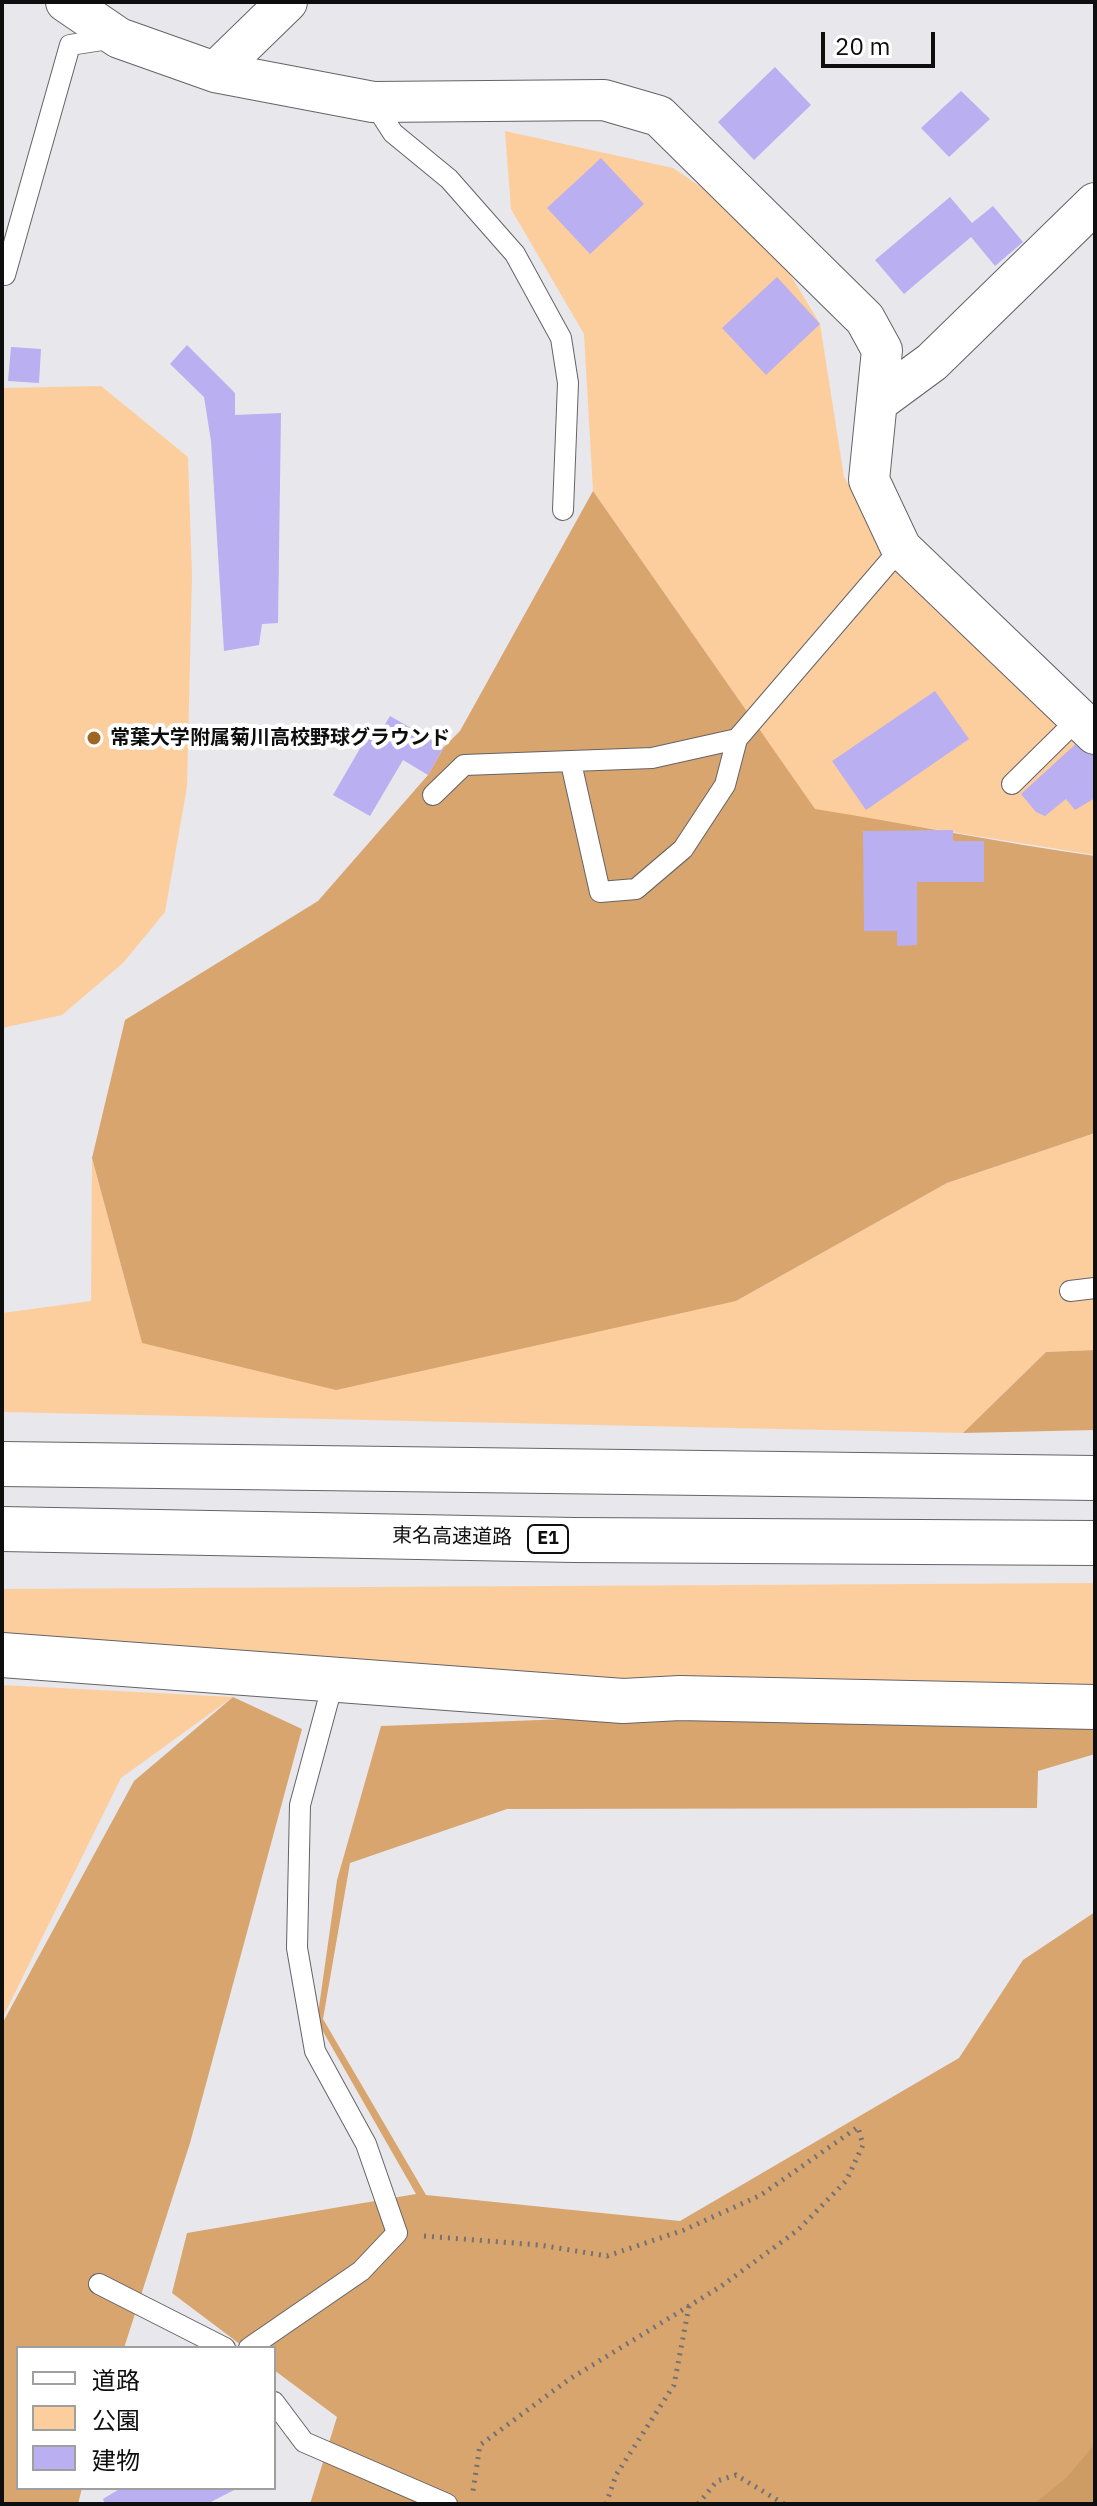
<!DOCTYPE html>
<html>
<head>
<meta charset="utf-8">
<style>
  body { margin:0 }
  #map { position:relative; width:1097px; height:2506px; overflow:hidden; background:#e8e7ec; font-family:"IBM Plex Sans","Noto Sans JP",sans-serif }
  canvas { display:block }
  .frame { position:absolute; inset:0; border:4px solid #0e0e0f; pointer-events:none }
  .legend { position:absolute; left:16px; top:2346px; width:260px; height:144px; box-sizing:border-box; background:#fff; border:2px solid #9f9f9f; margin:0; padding:10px 14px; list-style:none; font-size:24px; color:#0e0e0f }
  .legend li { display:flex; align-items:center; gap:16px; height:40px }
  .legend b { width:40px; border:2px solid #9f9f9f }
  .scale { position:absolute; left:821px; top:32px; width:114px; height:36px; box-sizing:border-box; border:4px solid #0e0e0f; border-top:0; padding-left:10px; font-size:24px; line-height:28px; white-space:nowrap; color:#0e0e0f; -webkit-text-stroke:6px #fff; paint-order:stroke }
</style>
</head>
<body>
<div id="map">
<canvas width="1097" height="2506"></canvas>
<div class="frame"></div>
<ul class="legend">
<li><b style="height:10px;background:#fff"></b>道路</li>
<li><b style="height:22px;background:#fdce9d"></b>公園</li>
<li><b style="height:22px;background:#baaff1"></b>建物</li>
</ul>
<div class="scale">20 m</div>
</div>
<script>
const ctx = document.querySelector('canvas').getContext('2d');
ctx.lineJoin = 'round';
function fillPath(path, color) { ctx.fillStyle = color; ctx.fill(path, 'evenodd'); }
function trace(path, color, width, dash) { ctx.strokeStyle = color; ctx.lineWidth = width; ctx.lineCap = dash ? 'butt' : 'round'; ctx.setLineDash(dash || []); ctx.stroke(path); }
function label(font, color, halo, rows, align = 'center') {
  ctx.font = font + ' "IBM Plex Sans","Noto Sans JP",sans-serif'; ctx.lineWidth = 8; ctx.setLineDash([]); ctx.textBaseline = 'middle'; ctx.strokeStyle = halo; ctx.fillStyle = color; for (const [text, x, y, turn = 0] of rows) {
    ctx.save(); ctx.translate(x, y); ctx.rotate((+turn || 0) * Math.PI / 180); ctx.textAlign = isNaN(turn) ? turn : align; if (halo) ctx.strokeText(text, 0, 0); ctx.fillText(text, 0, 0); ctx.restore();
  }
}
fillPath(new Path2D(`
  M505,131L673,168L762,228L820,324L844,477L905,579L1095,757V855L815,810L593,491L584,334L511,209Z
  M101,386L188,457L192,576L187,787L165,912L123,963L62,1015L2,1028V388Z
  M1095,1133V1350L1046,1352L963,1433L2,1412V1313L91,1301L92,1158L142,1343L736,1301L947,1183Z
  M1095,1583V1707L2,1654V1589Z
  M2,1685L233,1697L121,1778L2,2019Z`), '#fdce9d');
fillPath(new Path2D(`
  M593,491L815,809C909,824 1001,843 1095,856V1133L947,1183L736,1301L336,1390L142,1343L92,1158L125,1020L318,901L428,775L444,747L460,731Z
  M1095,1350V1430L963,1433L1046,1352Z
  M233,1697L302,1729L190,2143L124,2348H18V2488H82L78,2504H2V2024L134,1781Z
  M1068,1700L1095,1701V1754L1038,1771L1037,1808L507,1809L350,1863L323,2019L426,2195L680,2221L959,2058L1023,1960L1095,1912V2504H310L337,2417L274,2370V2348H245L172,2293L187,2233L416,2194L317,2021L337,1880L381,1726Z`), '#d8a56e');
fillPath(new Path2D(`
  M1095,2444V2504H1034L1067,2477Z`), '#cd9b64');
fillPath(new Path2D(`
  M775,67L811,105L754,160L718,122Z
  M961,91L990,119L949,157L921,128Z
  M601,158L644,204L590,254L547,208Z
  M950,197L972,223L993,206L1023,242L995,266L971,237L904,294L875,260Z
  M777,277L820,324L766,375L722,328Z
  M187,345L235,393V415L281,413L278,623L262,624L259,645L224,651L211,441L204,397L170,364Z
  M11,347L41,349L39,383L8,381Z
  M935,691L969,739L866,810L832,761Z
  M390,716L444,747L428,775L403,760L370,816L333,795L369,733L377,738Z
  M1080,740L1095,757V798L1075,810L1066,799L1045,816L1036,812L1021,794Z
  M953,830V841H984V882H917V945L897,946V931H864L863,831Z
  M121,2488H238L207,2504H105L103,2499Z`), '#baaff1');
const service = new Path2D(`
  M373,102L393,133L449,179L515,254L561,338L568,383L563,510
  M5,275L70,45L115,38
  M571,763L600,892L636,889L683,849L725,785L737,739
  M1012,784L1079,718
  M433,795L464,765L652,758L737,739L901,548
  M1070,1291L1095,1288
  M99,2284L225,2348
  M249,2348L361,2271L397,2233L366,2144L315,2051L297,1948L300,1805L334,1679
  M274,2402L304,2442L447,2504`);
const minor = new Path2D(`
  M66,2L119,38L215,72L373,102L604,100L659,116L865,319L882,350L869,480L901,548L1095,734
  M215,72L287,2
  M879,401L932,362L1095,203`);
const tertiary = new Path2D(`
  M2,1655L623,1701L680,1698L1095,1707`);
const motorway = new Path2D(`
  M2,1464L1095,1478
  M2,1529L574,1540L1095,1543`);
trace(service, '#646368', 22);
trace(minor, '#646368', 42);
trace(tertiary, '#646368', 46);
trace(motorway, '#646368', 46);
trace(new Path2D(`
  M424,2236L539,2245L607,2256L684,2230L761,2195L858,2127L863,2145L846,2181L798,2230L720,2287L568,2380L480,2445L473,2491
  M606,2504L616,2475L674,2385L689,2306
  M698,2504L717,2481L736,2475L784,2504`), '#727275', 5, [2, 6]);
trace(service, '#fff', 20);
trace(minor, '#fff', 40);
trace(tertiary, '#fff', 44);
trace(motorway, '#fff', 44);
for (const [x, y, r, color] of [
  [94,738,8,"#9e6621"]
]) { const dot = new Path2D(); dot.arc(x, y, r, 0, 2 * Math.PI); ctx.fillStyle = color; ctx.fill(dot); trace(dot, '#fff', 3); }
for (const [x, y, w] of [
  [548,1539,40]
]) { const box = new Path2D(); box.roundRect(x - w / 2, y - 14, w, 28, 6); ctx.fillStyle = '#fff'; ctx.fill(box); trace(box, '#0e0e0f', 2); }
label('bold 18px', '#0e0e0f', null, [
  ["E1",548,1539]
]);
label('bold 20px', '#0e0e0f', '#fff', [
  ["常葉大学附属菊川高校野球グラウンド",110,738]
], 'left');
label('20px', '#0e0e0f', '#fff', [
  ["東名高速道路",452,1537,1]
]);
</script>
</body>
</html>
